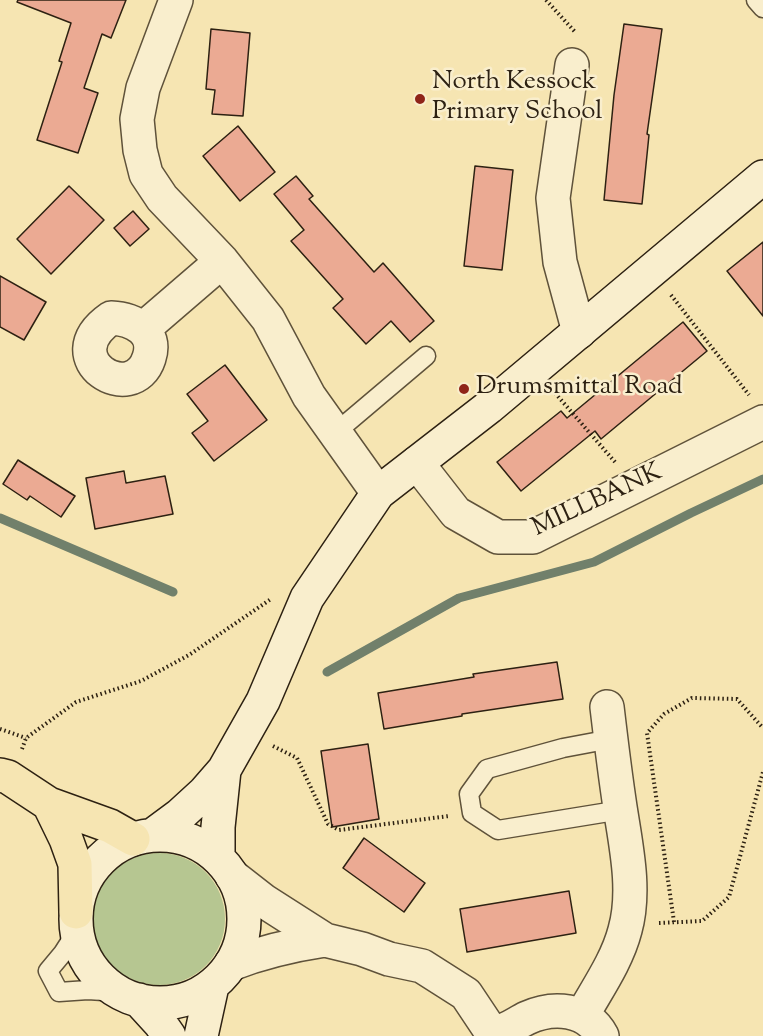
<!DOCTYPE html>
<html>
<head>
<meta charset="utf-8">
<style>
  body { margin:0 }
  canvas { display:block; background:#f6e5b2 }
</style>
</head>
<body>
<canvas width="763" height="1036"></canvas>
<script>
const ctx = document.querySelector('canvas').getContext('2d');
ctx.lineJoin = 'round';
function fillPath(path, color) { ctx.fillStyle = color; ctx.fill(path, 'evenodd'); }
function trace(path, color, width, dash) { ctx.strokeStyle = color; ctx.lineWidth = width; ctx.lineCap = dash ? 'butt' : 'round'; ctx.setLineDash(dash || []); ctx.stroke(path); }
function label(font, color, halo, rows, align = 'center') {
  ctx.font = font + ' "Sorts Mill Goudy",serif'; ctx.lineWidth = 5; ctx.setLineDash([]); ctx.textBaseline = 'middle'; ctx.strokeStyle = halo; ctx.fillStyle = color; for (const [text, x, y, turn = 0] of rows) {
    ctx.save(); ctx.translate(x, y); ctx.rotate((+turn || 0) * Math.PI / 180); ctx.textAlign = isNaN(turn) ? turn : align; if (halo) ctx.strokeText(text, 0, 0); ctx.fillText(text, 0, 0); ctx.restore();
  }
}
fillPath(new Path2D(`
  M93 919a66 66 0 1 1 132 0a66 66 0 1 1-132 0Z`), '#b6c691');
trace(new Path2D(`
  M0,518L173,592
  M327,672L459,598L594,562L691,513L763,479`), '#71806b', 9);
const building = new Path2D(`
  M18,0H126L111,38L102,34L84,88L98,93L78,153L37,140L62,62L59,61L71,23L17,2Z
  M624,24L662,29L647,134L649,135L642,204L604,200L614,95Z
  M211,29L250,33L243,116L212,114L215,90L206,89Z
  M238,126L275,172L240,201L203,156Z
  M475,166L513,170L502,270L464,266Z
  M296,176L313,196L309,199L374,272L383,263L434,321L410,342L391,321L366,344L333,308L343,299L291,241L304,230L274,194Z
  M69,186L104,220L51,274L17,239Z
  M133,211L149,229L130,246L114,228Z
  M763,242V316L727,271Z
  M0,276L46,302L24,340L0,327Z
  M683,322L707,351L601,439L595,431L521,491L497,462L561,411L567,418Z
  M225,365L267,420L214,461L192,433L208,421L187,394Z
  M18,460L75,496L61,517L30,496L27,500L3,484Z
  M124,471L126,483L165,476L173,514L95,529L86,478Z
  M557,662L563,699L462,714V716L384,729L378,693L474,677L473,674Z
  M368,744L379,819L332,827L321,751Z
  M364,838L425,883L404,912L343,868Z
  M569,891L576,933L467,952L460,909Z`);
fillPath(building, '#ebaa93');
trace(building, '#2d2112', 1.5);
const lane = new Path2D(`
  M756,0L763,8
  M335,433L426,356
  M611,739L563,748L487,769L469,794L472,813L498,830L621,810
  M77,931L63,953L48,971L59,992L88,990L118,992`);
const street = new Path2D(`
  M176,0L143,88L137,119L140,150L146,174L162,198L222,261L268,319L309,396L378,493
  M572,65L553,198L560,262L579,332
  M111,318C133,319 158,331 149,358C133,408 52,359 111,318Z
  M143,329L222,261
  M417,463L456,513L498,537H533L763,422
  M232,876L264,901L325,940L362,949L389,959L422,966L466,994L494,1036
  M231,964C262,952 292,945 325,940
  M582,1016C597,989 617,961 625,930C636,891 626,846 620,807C615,774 611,741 607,707
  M492,1032C505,1033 516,1023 527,1018C553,1006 587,1008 602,1036`);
const secondary = new Path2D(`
  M153,835L180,815L204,793L224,770L263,701L307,598L378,493L489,407L763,177
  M76 919a84 84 0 1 1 168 0a84 84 0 1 1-168 0Z
  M218,858V827L224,770
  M139,1000L160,1023L169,1036
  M201,1036L212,986`);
const highway = new Path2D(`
  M0,775L8,777L49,804L110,826L133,839
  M49,804L66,839L75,864L76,912`);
trace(lane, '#5f523a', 21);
trace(street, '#5f523a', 36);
trace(secondary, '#2d2112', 36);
trace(highway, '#2d2112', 36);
trace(new Path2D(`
  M546,0L576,33
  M671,295L749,395
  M555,393L615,462
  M0,729L26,738
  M273,746L297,758L328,824L339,830L449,816
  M22,749L26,738L76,702L141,681L189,655L271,599
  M674,922L647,733L664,714L692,698L737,699L763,728
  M659,923L702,921L729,897L763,772`), '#2d2112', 4, [1.5, 3]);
trace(lane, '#f9eecd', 18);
trace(street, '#f9eecd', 33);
trace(secondary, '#f9eecd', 33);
trace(highway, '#f6e5b2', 33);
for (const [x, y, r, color] of [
  [420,99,6,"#8f2418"],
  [464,389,6,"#8f2418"]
]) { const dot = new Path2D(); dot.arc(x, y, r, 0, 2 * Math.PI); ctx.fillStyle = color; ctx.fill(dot); trace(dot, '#f9eecd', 2); }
label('26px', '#2d2112', '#f9eecd', [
  ["North Kessock",432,84],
  ["Primary School",432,114],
  ["Drumsmittal Road",476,389]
], 'left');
label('26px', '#2d2112', '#f9eecd', [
  ["MILLBANK",598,502,-25]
]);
</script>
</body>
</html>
